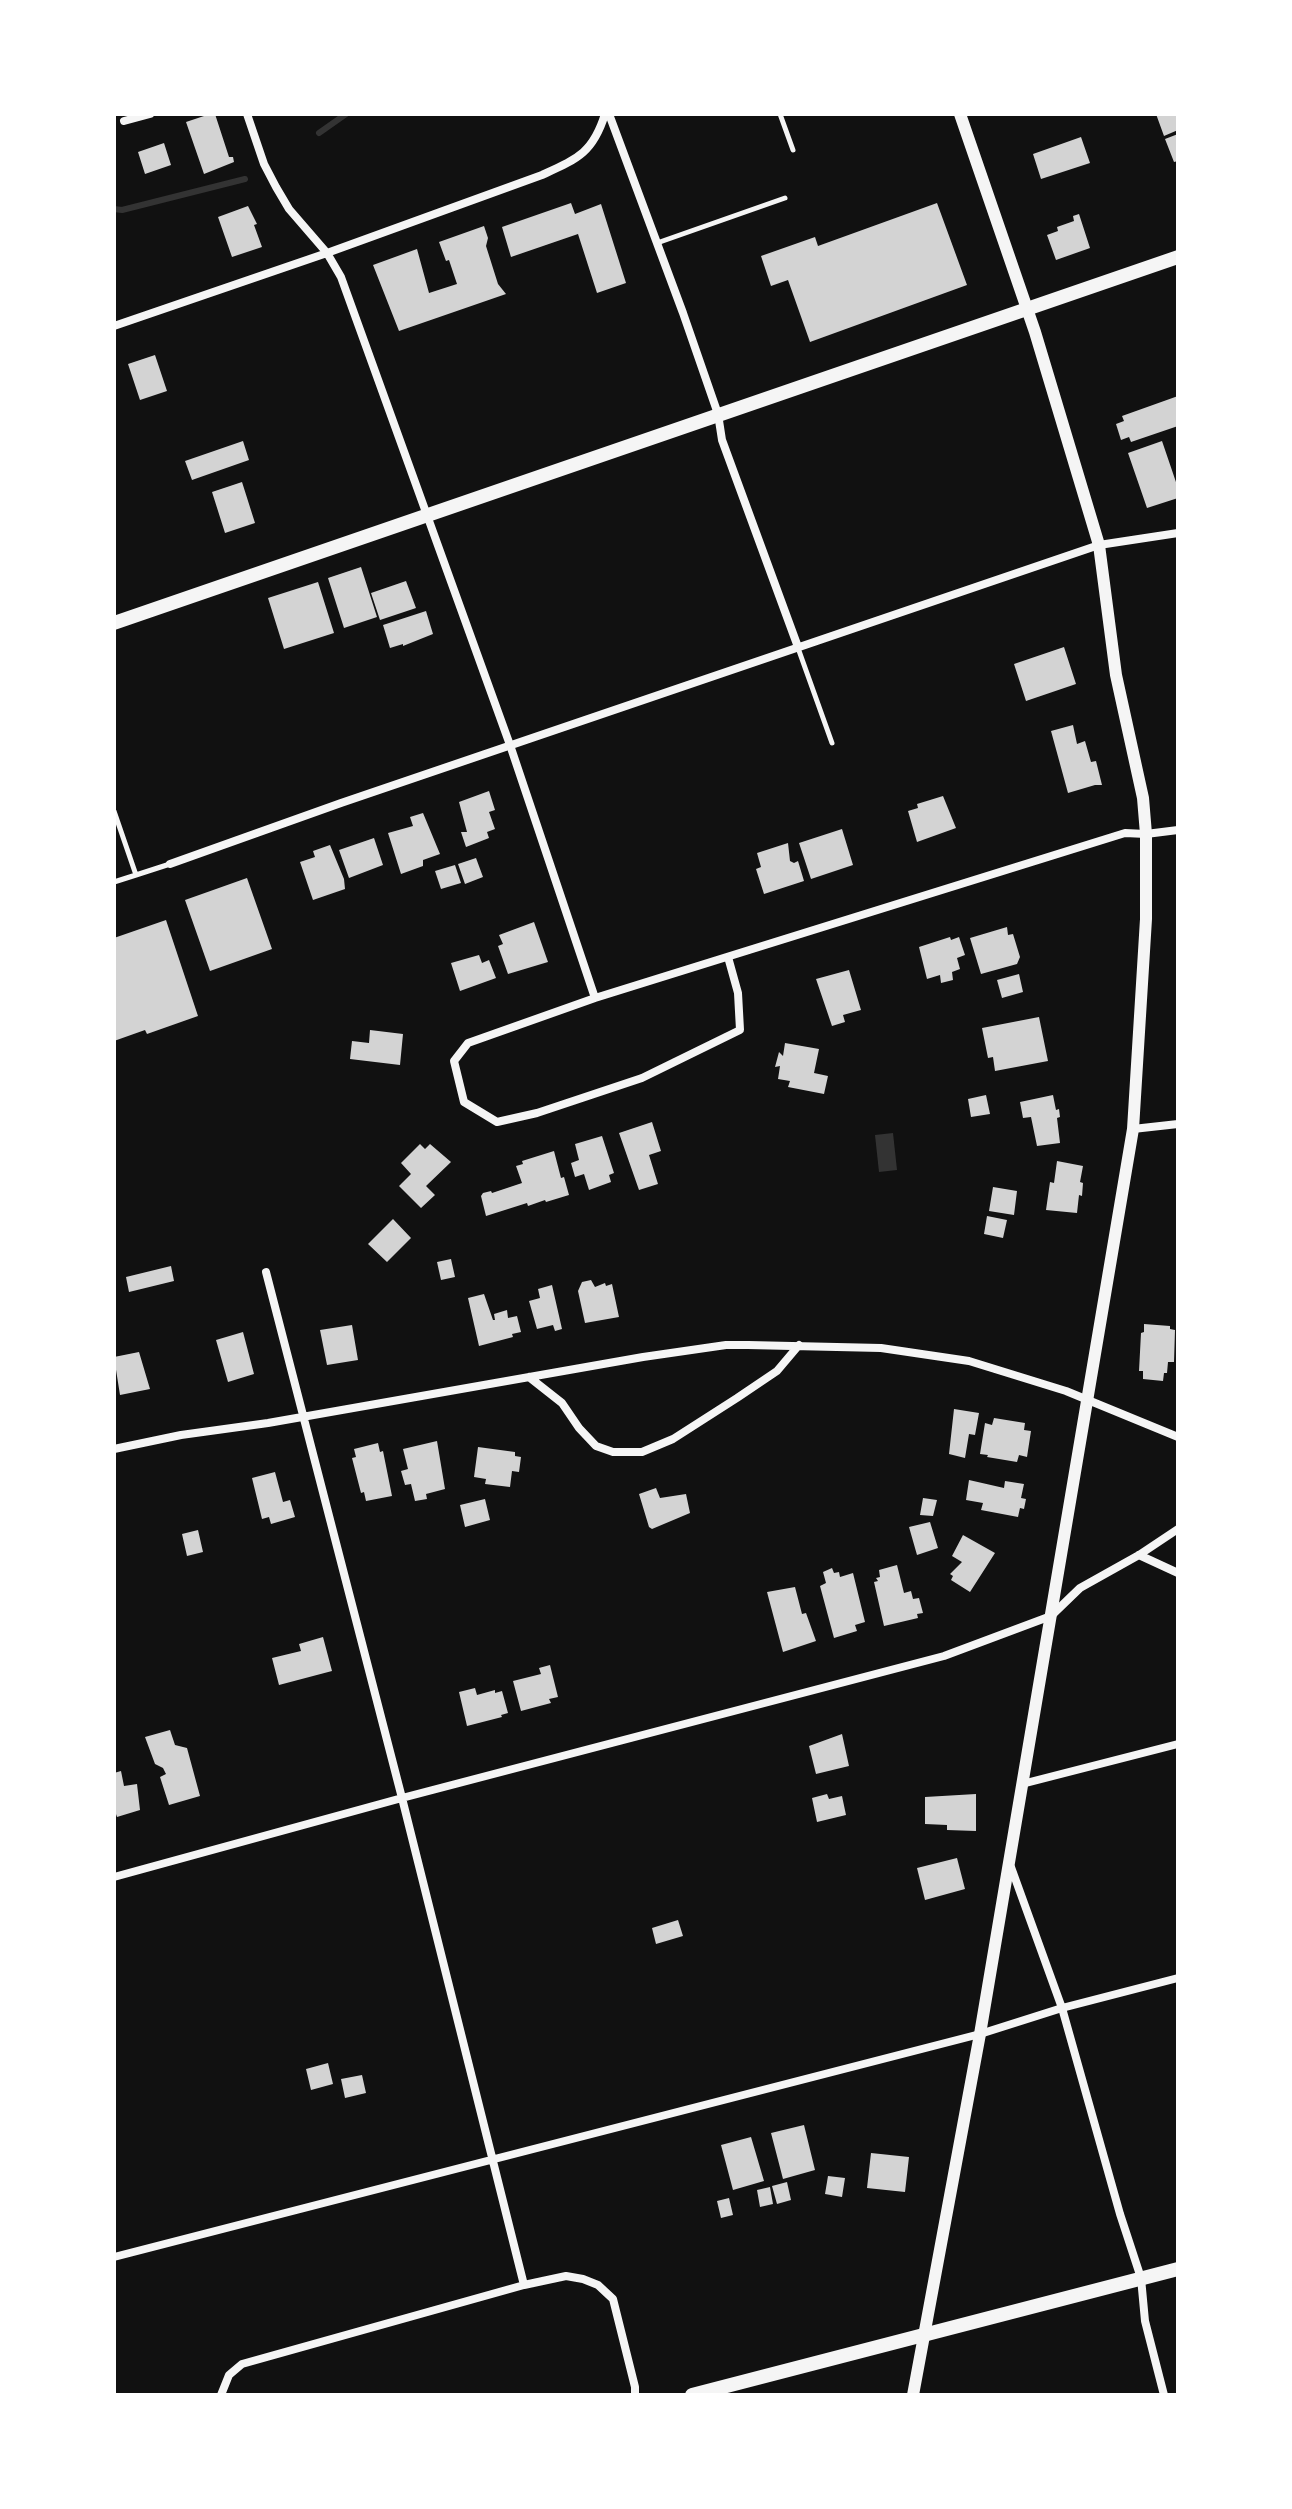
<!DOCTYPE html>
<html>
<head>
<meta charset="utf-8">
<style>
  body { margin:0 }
  #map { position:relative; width:1292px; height:2509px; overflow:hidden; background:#111; font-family:"Open Sans",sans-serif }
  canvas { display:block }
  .frame { position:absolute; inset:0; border:116px solid #fff; pointer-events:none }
</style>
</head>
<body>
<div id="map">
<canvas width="1292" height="2509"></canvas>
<div class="frame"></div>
</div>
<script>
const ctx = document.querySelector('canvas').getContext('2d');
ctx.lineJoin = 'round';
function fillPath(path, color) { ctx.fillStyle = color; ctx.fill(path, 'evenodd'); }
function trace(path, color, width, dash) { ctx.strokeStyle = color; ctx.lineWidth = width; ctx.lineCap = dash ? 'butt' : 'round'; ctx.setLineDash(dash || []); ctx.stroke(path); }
fillPath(new Path2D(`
  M893,1133L897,1170L879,1172L875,1135Z`), '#333');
trace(new Path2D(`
  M319,133L346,114
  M114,209L122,210L245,179`), '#333', 6);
fillPath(new Path2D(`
  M210,114H215L229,157H233L234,162L204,174L186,122Z
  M1156,114H1178V130L1164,136Z
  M1178,134V161L1174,162L1165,139Z
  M1081,137L1090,163L1041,179L1033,154Z
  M164,143L171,165L145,174L138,152Z
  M571,203L575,214L601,204L626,283L597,293L578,234L511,257L502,227Z
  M937,203L967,285L810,342L788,280L771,286L761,256L815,237L818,246Z
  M248,206L257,224L254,225L262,247L232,257L218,217Z
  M1079,214L1090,248L1056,260L1047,235L1058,231L1057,227L1074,221L1073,216Z
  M484,226L488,238L486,246L498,284L506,294L399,331L373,265L417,249L429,293L457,284L449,260L446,261L439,242Z
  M155,355L167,391L140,400L128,364Z
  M1178,396V426L1131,442L1129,437L1121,440L1116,424L1124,421L1122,416Z
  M243,441L249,460L192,480L185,461Z
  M1162,441L1178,488V498L1147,508L1128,453Z
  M242,482L255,523L225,533L212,492Z
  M361,567L377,617L344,628L328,578Z
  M406,581L416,608L380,620L371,593Z
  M318,582L334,633L284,649L268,598Z
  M426,611L433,634L403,646V644L390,648L383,625Z
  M1064,647L1076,684L1026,701L1014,664Z
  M1073,725L1077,744L1085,741L1091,762L1096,761L1102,785H1095L1068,793L1051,731Z
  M489,791L495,810L489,812L495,829L487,832L489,838L466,847L461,832H467L459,802Z
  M943,796L956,828L917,842L908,811L918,808L917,804Z
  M423,813L440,854L423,860V866L401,874L388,833L413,826L410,817Z
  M842,829L853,865L811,879L799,843Z
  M374,838L383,865L349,878L339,850Z
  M788,843L790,861L794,863L798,861L804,881L764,894L756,869L761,867L757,853Z
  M330,845L344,879L345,889L313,900L300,862L315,857L313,851Z
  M476,858L483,877L465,884L458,864Z
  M455,865L461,883L441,889L435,871Z
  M247,878L272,949L210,971L185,900Z
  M166,920L198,1016L147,1034L145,1030L114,1041V938Z
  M534,922L548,962L508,974L498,946L503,944L499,935Z
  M1007,927L1008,935L1013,934L1020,957L1017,964L981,974L970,938Z
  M950,937L951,940L959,937L965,955L957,958L960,969L952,972L953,980L941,983L940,975L927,979L919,947Z
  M479,955L482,963L489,960L496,978L460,991L451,963Z
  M849,970L861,1010L843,1015L845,1022L832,1026L816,979Z
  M1019,974L1023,992L1002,998L997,980Z
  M1039,1017L1048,1061L995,1071L993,1057L988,1058L982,1028Z
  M370,1030L403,1034L400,1065L350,1059L352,1041L369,1043Z
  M785,1043L819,1049L814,1073L828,1076L824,1094L788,1087L790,1081L778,1079L780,1066L775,1067L779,1052L783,1056Z
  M986,1095L990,1114L971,1117L968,1099Z
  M1053,1095L1056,1110L1059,1109L1060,1117L1057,1118L1060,1143L1037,1146L1031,1117L1023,1118L1020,1102Z
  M652,1122L661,1151L649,1155L658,1184L639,1190L619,1133Z
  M602,1136L614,1173L609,1175L611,1182L589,1190L584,1174L575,1177L571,1163L579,1160L575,1144Z
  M420,1144L425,1149L430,1144L451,1162L426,1186L435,1195L421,1208L399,1186L411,1174L401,1163Z
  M554,1151L561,1178L564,1177L569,1195L546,1202L545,1200L528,1206L527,1203L486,1216L481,1196L483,1193L491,1191L492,1193L522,1183L516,1166L523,1164L522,1161Z
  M1057,1161L1083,1166L1080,1182L1083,1183L1082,1196L1079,1195L1077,1213L1046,1210L1050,1182L1054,1183Z
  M993,1187L1017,1191L1014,1215L989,1211Z
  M987,1216L1007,1220L1003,1238L984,1234Z
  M393,1219L411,1238L387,1262L368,1244Z
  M451,1259L455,1277L441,1280L437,1262Z
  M171,1266L174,1281L129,1292L126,1277Z
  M591,1280L595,1287L605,1283L606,1286L612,1284L619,1317L585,1323L578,1291L582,1282Z
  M552,1285L562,1329L555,1331L553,1325L537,1329L529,1301L540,1298L538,1289Z
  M484,1294L493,1320H495L494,1314L507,1310L508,1318L517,1316L521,1332L512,1334L513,1337L479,1346L468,1298Z
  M1144,1324L1170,1326V1329L1175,1330L1174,1362H1168L1167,1373H1164L1163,1381L1143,1379V1371H1139L1141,1333L1144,1332Z
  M352,1325L358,1360L327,1365L320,1330Z
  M243,1332L254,1374L228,1382L216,1340Z
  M139,1352L150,1389L120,1395L114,1357Z
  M954,1409L979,1413L975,1435L969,1434L965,1458L949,1454Z
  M994,1418L1025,1423L1024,1430L1031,1431L1027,1457L1019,1455L1017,1462L987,1457L988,1455L980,1454L985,1423L992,1425Z
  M437,1441L445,1489L426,1494L427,1499L415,1501L411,1484L405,1485L401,1471L408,1469L403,1449Z
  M378,1443L380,1452L383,1451L392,1496L366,1501L364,1492L361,1493L352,1458L356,1457L354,1449Z
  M478,1447L515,1452V1456L521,1457L519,1472L512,1471L510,1487L485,1484L486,1479L474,1477Z
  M275,1472L283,1502L290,1500L295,1517L271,1524L269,1517L262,1519L252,1478Z
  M969,1480L1004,1488L1005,1481L1024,1484L1021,1498L1026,1499L1024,1509L1020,1508L1018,1517L981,1510L983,1503L966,1500Z
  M656,1488L660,1498L686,1494L690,1513L652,1529L649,1527L639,1494Z
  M923,1498L937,1500L933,1516L920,1515Z
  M485,1499L490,1520L465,1527L460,1505Z
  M930,1522L938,1548L917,1555L909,1527Z
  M198,1530L203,1552L187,1556L182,1534Z
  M963,1535L995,1553L970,1592L951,1580L953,1576L950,1574L962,1562L952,1556Z
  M897,1565L904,1593L911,1591L913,1599L919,1598L923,1613L917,1614L918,1618L884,1626L874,1582L878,1581L876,1578L880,1577L879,1570Z
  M832,1568L834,1573L839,1572L840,1577L853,1573L865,1622L855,1625L857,1631L834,1638L820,1586L826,1583L823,1572Z
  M795,1587L802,1614L806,1613L816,1641L783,1652L767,1592Z
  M323,1637L332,1671L279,1685L272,1658L301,1651L299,1644Z
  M550,1665L558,1697L549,1699L551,1703L521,1711L513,1681L541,1674L539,1668Z
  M475,1688L477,1695L495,1690V1693L502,1691L508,1713L501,1715L502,1717L467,1726L459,1692Z
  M170,1730L175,1745L187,1748L200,1796L169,1805L160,1777L166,1774L163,1768L155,1764L145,1737Z
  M842,1734L849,1766L816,1774L809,1746Z
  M121,1771L124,1786L137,1784L140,1810L117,1817L114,1808V1773Z
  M827,1794L829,1799L842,1796L846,1815L817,1822L812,1798Z
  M976,1794V1831L947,1830V1825L925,1824V1797Z
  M957,1858L965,1889L925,1900L917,1868Z
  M678,1920L683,1936L656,1944L652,1928Z
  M328,2063L333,2084L311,2090L306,2069Z
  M362,2075L366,2093L345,2098L341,2079Z
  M804,2125L815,2170L783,2179L771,2133Z
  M751,2137L764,2181L733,2190L721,2145Z
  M871,2153L909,2157L905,2192L867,2188Z
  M828,2176L845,2178L842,2197L825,2194Z
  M787,2182L791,2200L777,2204L772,2186Z
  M770,2187L773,2204L760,2207L757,2190Z
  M729,2198L733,2215L721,2218L717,2201Z`), '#d3d3d3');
trace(new Path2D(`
  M780,114L793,150
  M657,243L785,198
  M798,648L832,743
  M114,811L136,875L114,882
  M136,875L170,864`), '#f5f5f5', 5);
trace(new Path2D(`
  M247,114L264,164L276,187L289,209L327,253L341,277L510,745L595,998
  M609,114L683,313L718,414L722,440L798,647
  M124,121L150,114
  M114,326L327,253L542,175C577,159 593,153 605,114
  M170,864L341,803L1099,545L1178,533
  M728,957L738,993L740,1030L642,1078L537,1113L497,1122L464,1102L454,1061L468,1043L595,998L1125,833L1146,834L1178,830
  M1133,1129L1178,1124
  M266,1272L402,1798L524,2285
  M529,1377L562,1403L579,1428L596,1446L613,1452H642L673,1439L737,1398L777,1371L799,1345
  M114,1449L181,1435L268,1423L643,1357L726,1345H748L881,1348L969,1361L1066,1391L1178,1437
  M1139,1555L1178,1573
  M1022,1784L1178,1744
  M1011,1867L1062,2008L1120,2214L1141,2278L1145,2321L1164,2395
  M114,1877L402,1798L944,1656L1051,1616L1080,1588L1139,1555L1178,1529
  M114,2257L980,2034L1062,2008L1178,1978
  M221,2395L229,2375L242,2364L524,2285L566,2276L583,2279L598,2285L613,2299L635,2387V2395`), '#f5f5f5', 8);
trace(new Path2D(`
  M913,2395L980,2034L1133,1129L1146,919V834L1143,798L1116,675L1099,545L1035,332L960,114`), '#f5f5f5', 12);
trace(new Path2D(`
  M114,623L1178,257
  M692,2395L1178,2269`), '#f5f5f5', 14);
</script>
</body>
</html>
